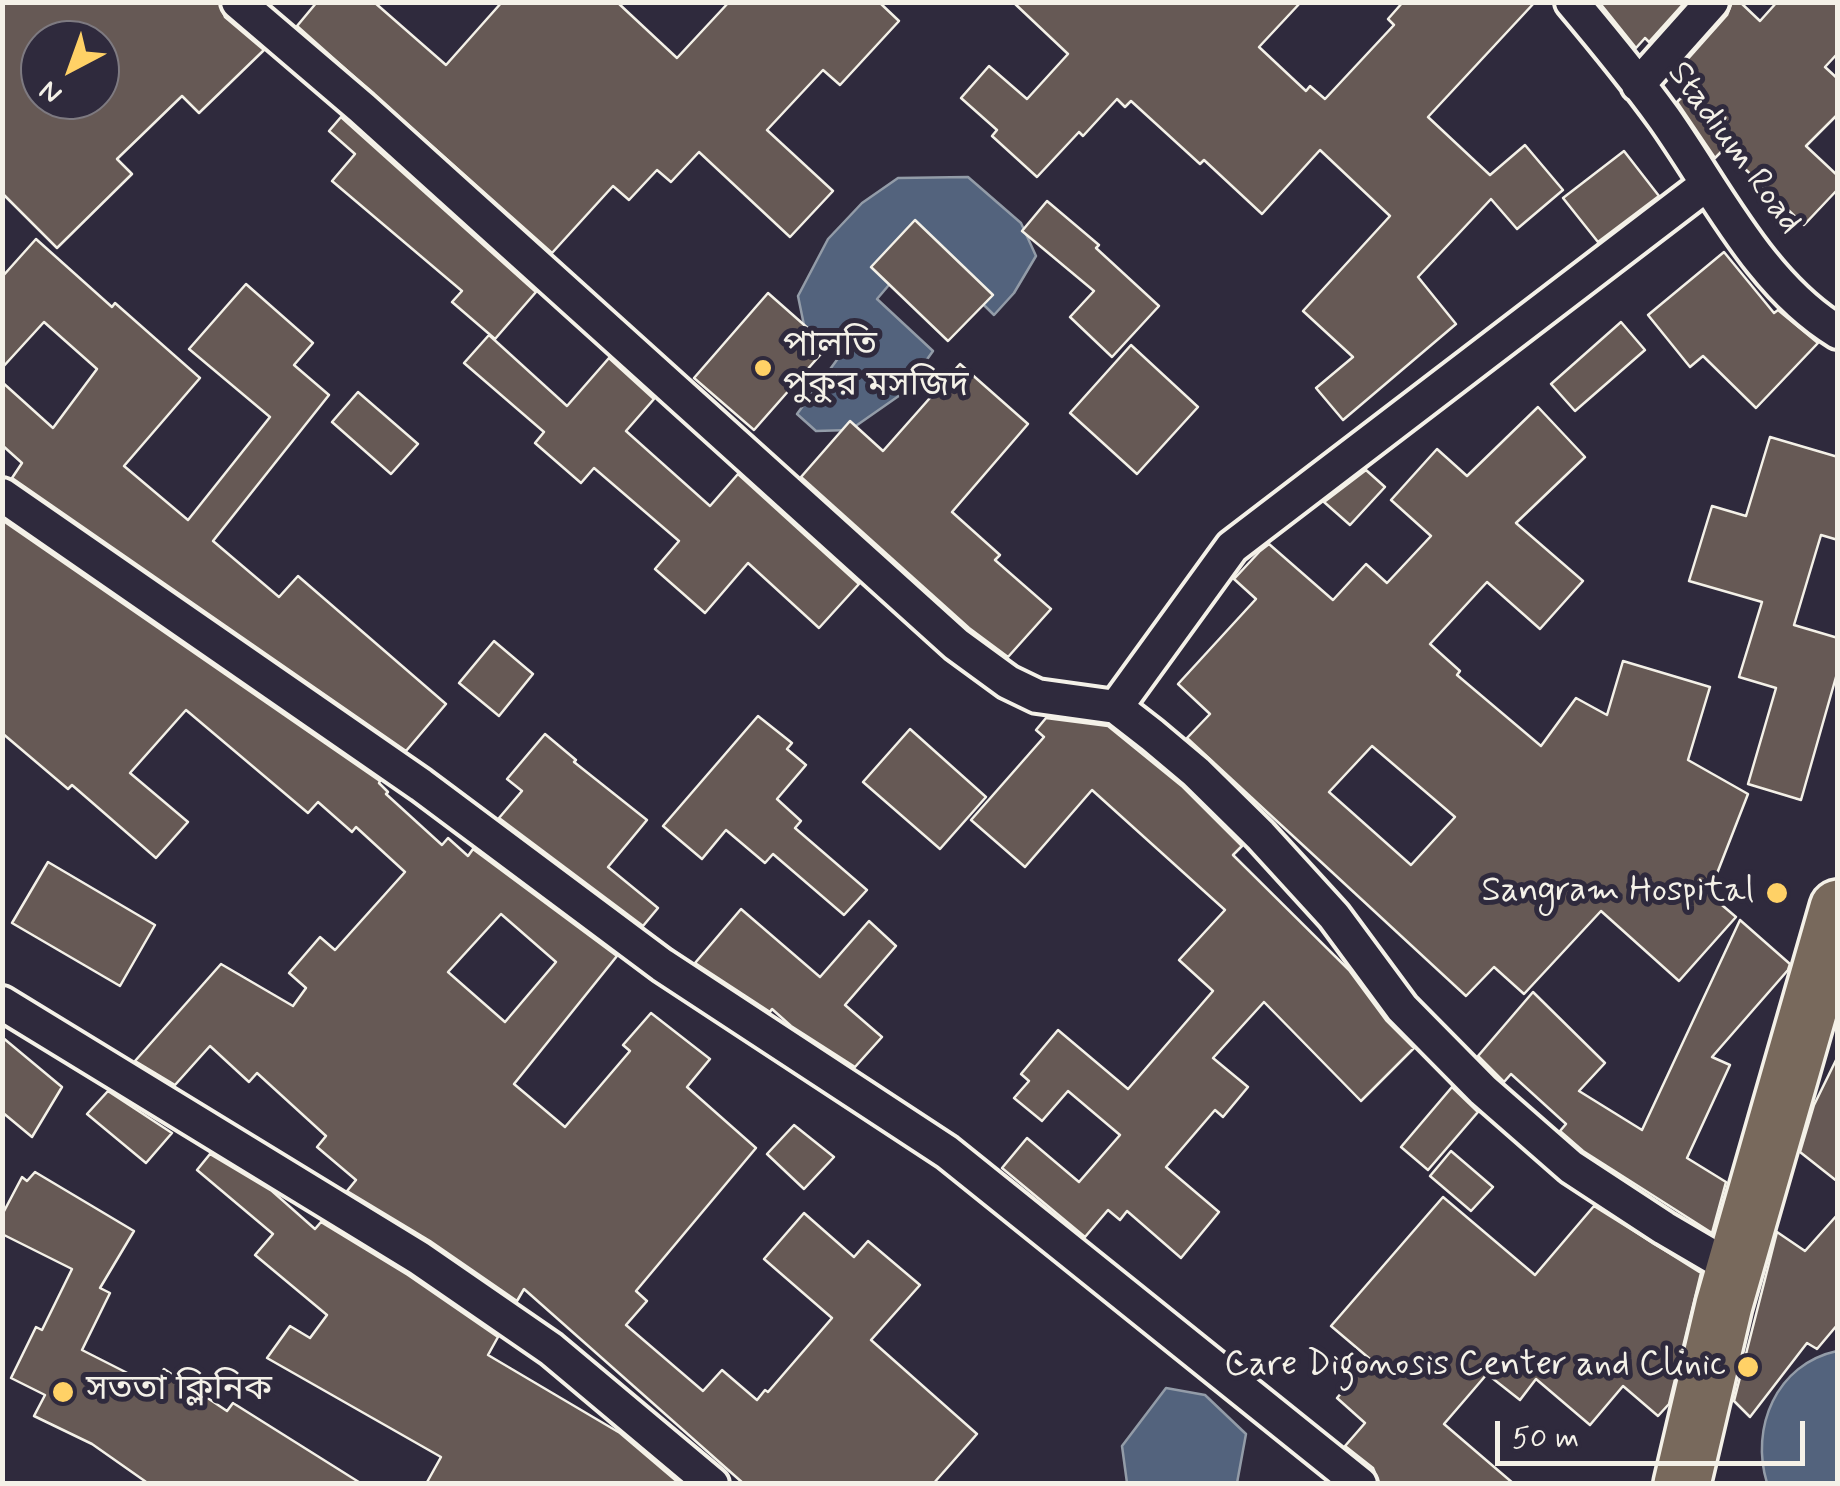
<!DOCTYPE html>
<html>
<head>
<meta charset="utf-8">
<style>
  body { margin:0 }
  #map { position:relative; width:1840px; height:1486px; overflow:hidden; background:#2f2a3d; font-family:Mynerve,sans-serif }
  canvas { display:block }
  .frame { position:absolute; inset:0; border:5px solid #f4f1e8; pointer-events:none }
  .north { position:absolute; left:20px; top:20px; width:100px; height:100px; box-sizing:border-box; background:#2f2a3d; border:2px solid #7e7a81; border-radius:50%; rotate:221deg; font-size:28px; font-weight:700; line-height:40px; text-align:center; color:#f4f1e8 }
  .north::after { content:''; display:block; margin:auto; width:35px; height:45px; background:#ffd166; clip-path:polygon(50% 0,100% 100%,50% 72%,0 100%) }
  .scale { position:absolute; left:1495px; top:1421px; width:310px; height:45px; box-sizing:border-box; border:5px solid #f4f1e8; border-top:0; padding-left:12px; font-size:30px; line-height:35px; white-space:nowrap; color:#f4f1e8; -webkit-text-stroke:8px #2f2a3d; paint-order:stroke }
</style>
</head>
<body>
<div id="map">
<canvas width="1840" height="1486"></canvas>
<div class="frame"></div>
<div class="north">N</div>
<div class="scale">50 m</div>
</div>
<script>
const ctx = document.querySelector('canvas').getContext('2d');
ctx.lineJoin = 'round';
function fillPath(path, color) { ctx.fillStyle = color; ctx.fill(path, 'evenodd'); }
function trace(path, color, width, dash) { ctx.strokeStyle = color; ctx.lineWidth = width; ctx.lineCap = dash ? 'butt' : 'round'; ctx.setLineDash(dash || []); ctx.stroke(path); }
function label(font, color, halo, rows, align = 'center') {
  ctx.font = font + ' Mynerve,"Noto Sans Bengali",sans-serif'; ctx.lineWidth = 10; ctx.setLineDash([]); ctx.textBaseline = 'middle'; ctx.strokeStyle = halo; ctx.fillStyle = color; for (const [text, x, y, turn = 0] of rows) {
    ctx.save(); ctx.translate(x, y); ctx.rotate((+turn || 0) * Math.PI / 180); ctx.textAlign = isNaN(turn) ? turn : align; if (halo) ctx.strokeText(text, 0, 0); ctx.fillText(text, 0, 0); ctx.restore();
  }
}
const water = new Path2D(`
  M968,177L1021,223L1036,256L1014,293L994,315L923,245L877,299L933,351L903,393L850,430L816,431L797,414L842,353L806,335L798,296L828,239L862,203L898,178Z
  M1837,1351V1483H1767C1750,1428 1776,1364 1837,1351Z
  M1166,1388L1205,1395L1246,1434L1237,1483H1127L1122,1446Z`);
fillPath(water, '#53637d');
trace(water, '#939ca8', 2.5);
const building = new Path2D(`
  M2,2H219L225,17L264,50L199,113L182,96L117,159L132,174L57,248L2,193ZM40,40H100V100H40Z
  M317,2H374L446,65L502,2H617L677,58L729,2H879L899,21L840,85L823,70L767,130L833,191L790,237L699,152L671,182L657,170L629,200L613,186L552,253L297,26Z
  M1013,2H1301L1259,47L1306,91L1310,86L1325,99L1394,25L1388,19L1403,2H1535L1428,117L1490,175L1525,145L1563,190L1517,229L1491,199L1418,277L1456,324L1343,420L1316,388L1353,357L1303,311L1390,216L1320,150L1262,214L1204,160L1200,164L1131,101L1125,107L1117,99L1083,136L1079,132L1037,177L992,136L997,130L961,98L989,66L1027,99L1068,54Z
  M1599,2H1685L1649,42L1645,38L1636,48Z
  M1732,2H1740L1760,21L1777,2H1838V53L1825,67L1838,79V114L1806,146L1838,176V189L1804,225L1724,149L1715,158L1677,102L1694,85L1678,70L1727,15Z
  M341,117L536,292L495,339L452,302L462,291L332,181L355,154L329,131Z
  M1624,151L1659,196L1598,242L1563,198Z
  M1047,201L1099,245L1096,248L1159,306L1112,357L1070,317L1094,291L1022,231Z
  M915,220L993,295L948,341L871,267Z
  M36,239L112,307L115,303L200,378L124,466L188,520L270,417L189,349L246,284L313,343L294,365L329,395L213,541L279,597L298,576L446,704L406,751L12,478L22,463L2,445V382L53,428L97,369L44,322L2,368V277Z
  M1724,252L1774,313L1778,310L1818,343L1756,408L1703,356L1690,367L1648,315Z
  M768,293L828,346L754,430L694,378Z
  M1621,322L1645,350L1575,411L1551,384Z
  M489,335L567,406L609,358L654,399L626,431L710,506L738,474L859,584L819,628L748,563L705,613L655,569L679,541L594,468L581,483L535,443L544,432L464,363Z
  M1131,345L1198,407L1137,474L1070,413Z
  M960,364L1028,424L952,512L1000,555L995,560L1051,609L1008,657L969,628L801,477L850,421L883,451Z
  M358,392L418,444L391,474L332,422Z
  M1538,407L1585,457L1516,523L1583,581L1540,629L1487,582L1430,644L1460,671L1457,675L1541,746L1576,698L1607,715L1623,661L1710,687L1688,760L1748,794L1709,894L1736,917L1679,981L1601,911L1524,994L1494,967L1466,996L1187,738L1210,714L1178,684L1256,599L1234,579L1260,551L1269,544L1333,600L1366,564L1387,583L1431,536L1391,500L1437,449L1467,476ZM1372,746L1455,817L1411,865L1329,792Z
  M1770,437L1838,457V540L1821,535L1794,625L1838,638V670L1801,800L1748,784L1776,688L1739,677L1762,602L1689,581L1712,506L1746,516Z
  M1366,470L1385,487L1350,525L1324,502Z
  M2,520L380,781L379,783L388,792L386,794L442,845L448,838L468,856L473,849L617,956L514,1084L565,1127L630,1051L623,1045L651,1013L710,1059L687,1087L756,1148L636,1291L647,1301L626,1325L703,1391L722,1370L757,1400L765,1390L768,1392L832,1318L764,1259L804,1213L854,1257L868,1241L920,1285L871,1340L977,1434L933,1484H744L524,1289L517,1301L430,1241L347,1191L356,1180L317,1147L326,1136L257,1073L249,1082L210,1046L175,1085L135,1061L221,964L293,1006L306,988L289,973L320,937L335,950L405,872L356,827L352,832L318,802L308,813L186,710L130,773L188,822L156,858L72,785L68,789L2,733ZM501,914L556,962L505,1022L448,972Z
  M494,641L533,674L499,716L459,683Z
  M758,716L792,743L787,749L806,765L777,799L801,821L795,828L867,890L844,915L773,854L765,863L726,830L702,859L663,826Z
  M1046,718L1108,726L1183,787L1242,846L1233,855L1349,970L1386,1020L1414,1048L1361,1101L1264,1002L1213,1058L1248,1087L1223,1117L1215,1110L1166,1167L1219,1212L1181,1258L1127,1211L1120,1220L1108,1210L1085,1237L1002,1168L1027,1138L1079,1182L1120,1135L1068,1091L1042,1121L1014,1098L1029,1081L1021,1074L1058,1030L1128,1089L1213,991L1179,960L1225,910L1092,790L1025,867L971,820L1044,737L1036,730Z
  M910,729L986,797L940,849L863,782Z
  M545,734L576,760L574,762L647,820L608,867L658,908L643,926L499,818L522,791L507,779Z
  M48,862L155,925L120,986L12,923Z
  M741,909L820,977L869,921L896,946L845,1005L882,1037L855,1067L791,1026L772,1009L770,1012L695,963Z
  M1740,920L1790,964L1788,970L1712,1057L1730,1065L1687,1158L1726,1182L1712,1233L1583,1151L1560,1131L1566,1124L1511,1074L1504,1082L1478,1056L1533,992L1605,1063L1579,1091L1642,1130Z
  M2,1037L62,1087L32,1137L2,1112Z
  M1838,1056V1182L1800,1152L1814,1105Z
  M1452,1087L1478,1112L1428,1170L1401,1147Z
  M108,1091L172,1133L146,1163L87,1114Z
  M794,1125L834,1157L804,1189L767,1154Z
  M1451,1151L1493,1187L1471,1211L1430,1176Z
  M210,1154L272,1191L315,1229L321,1222L408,1275L498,1337L488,1355L620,1433L680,1484H426L441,1457L267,1358L290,1326L310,1338L327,1315L255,1255L273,1234L197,1170Z
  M35,1172L134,1231L100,1288L110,1293L82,1350L153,1386L164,1369L227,1411L233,1403L362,1484H149L92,1444L34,1416L45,1395L11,1378L36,1327L42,1330L72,1269L2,1234V1215L22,1177L27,1181Z
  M1443,1197L1535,1275L1594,1206L1701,1273L1669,1404L1658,1416L1623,1386L1590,1425L1536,1379L1520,1400L1487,1374L1444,1424L1514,1484L1379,1483L1373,1468L1345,1446L1365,1423L1337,1398L1370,1359L1331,1326Z
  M1838,1214V1324L1817,1349L1807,1343L1750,1417L1734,1401L1777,1232L1805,1251Z`);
fillPath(building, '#665955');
trace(building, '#f4f1e8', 2.5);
const street = new Path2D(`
  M238,2L362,108L956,644L1008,682L1037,696L1116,707L1152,735L1196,772L1260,835L1334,916L1402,1008L1483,1090L1571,1167L1664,1228L1734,1269
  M1572,2C1604,40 1635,78 1664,118C1715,190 1760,285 1838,332
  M1638,85L1712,2
  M2,495L421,785L662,965L947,1152L1360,1484
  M1116,707L1232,547L1707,184
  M2,1003L419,1258L551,1349L712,1484`);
const highway = new Path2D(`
  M1682,1484L1724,1305L1838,908`);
trace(street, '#f4f1e8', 40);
trace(highway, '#f4f1e8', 62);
trace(street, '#2f2a3d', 32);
trace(highway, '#78695c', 55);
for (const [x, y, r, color] of [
  [763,368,10,"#ffd166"],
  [1777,893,12,"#ffd166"],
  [1748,1367,12,"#ffd166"],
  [63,1392,12,"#ffd166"]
]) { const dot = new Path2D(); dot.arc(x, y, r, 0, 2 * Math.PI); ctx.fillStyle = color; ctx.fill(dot); trace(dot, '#2f2a3d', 4); }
label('35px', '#f4f1e8', '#2f2a3d', [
  ["Stadium Road",1733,149,54]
]);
label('35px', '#f4f1e8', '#2f2a3d', [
  ["পালতি",783,348],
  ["পুকুর মসজিদ",783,388],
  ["Sangram Hospital",1754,893,"right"],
  ["Care Digonosis Center and Clinic",1726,1367,"right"],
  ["সততা ক্লিনিক",86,1392]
], 'left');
</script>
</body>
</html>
